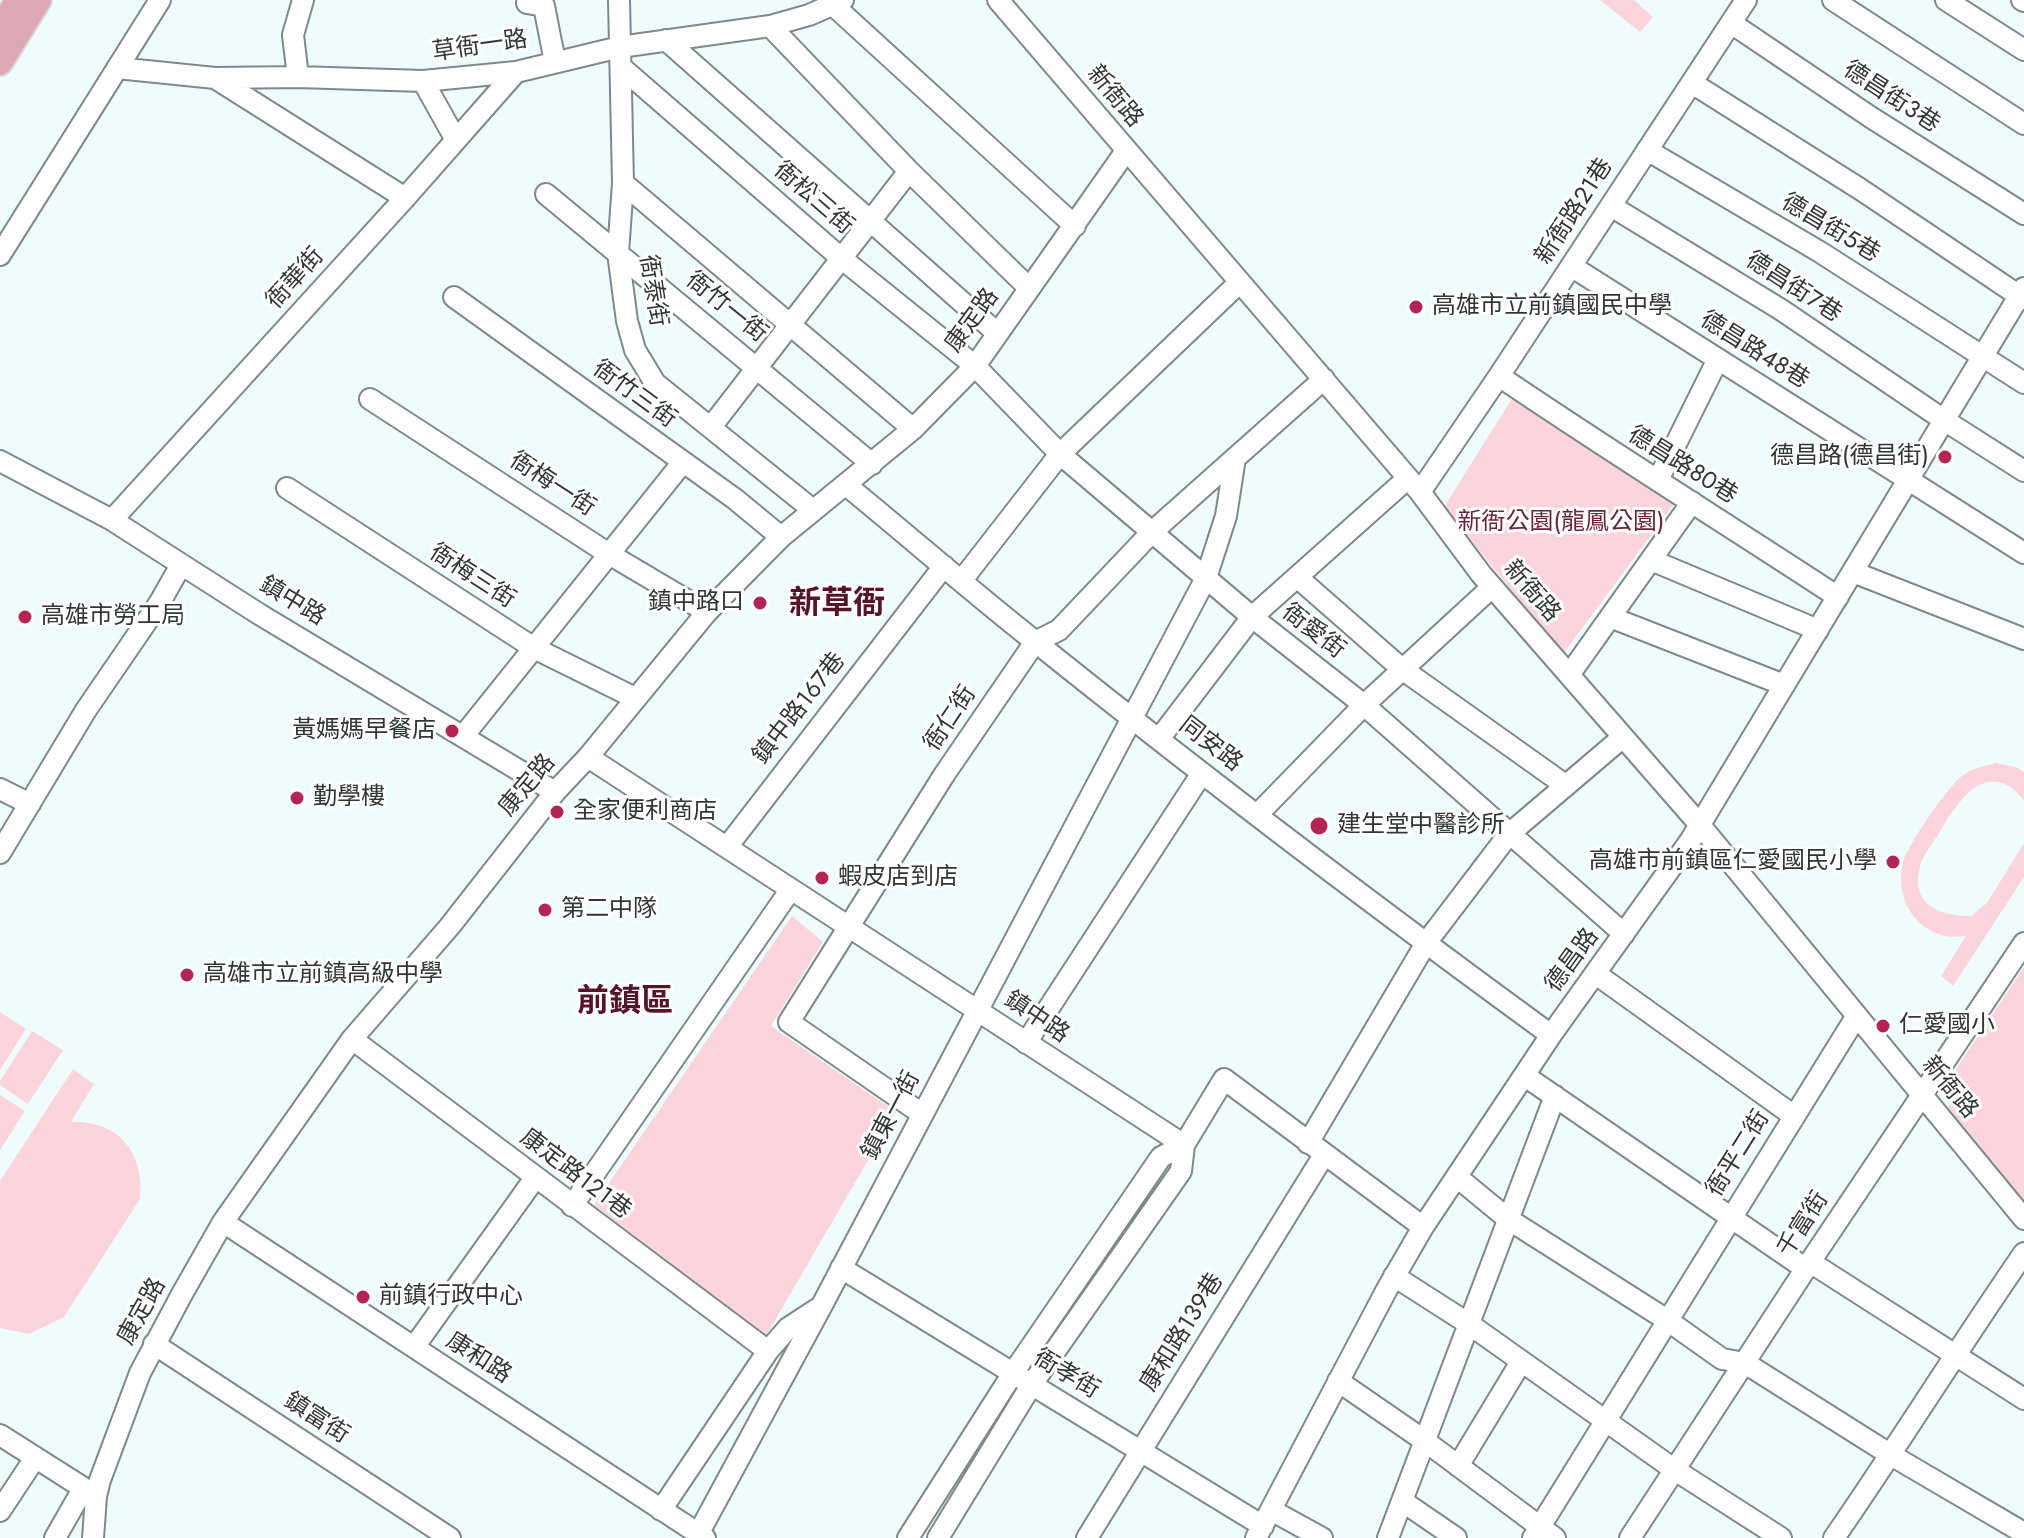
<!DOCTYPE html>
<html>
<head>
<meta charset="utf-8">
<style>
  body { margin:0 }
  canvas { display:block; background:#effcfe }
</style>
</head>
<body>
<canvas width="2024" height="1538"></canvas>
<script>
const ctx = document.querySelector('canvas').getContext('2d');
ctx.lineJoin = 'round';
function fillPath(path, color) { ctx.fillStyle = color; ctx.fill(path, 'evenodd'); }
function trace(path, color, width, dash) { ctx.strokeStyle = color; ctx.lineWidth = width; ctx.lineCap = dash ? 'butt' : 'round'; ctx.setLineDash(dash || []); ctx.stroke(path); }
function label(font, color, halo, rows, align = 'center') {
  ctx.font = font + ' Jost,"Noto Sans TC",sans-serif'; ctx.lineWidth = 6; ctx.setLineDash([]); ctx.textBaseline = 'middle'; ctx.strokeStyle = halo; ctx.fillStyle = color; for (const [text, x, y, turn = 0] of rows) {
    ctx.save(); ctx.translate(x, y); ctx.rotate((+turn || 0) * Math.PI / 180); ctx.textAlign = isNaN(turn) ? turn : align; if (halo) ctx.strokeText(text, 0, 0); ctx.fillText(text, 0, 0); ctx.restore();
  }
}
fillPath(new Path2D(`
  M1600,0H1634L1653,17L1640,32Z
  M1513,397L1674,504L1563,654L1444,507Z
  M1996,763L2016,767L2024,772V800C1987,755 1957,802 1938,835C1932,844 1922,856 1920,867C1910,905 1940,916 1971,916L1987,903L2024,843V877L1953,986L1941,976L1966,936C1923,943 1893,904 1903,862C1907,846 1948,786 1962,776C1972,768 1984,766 1996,763Z
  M792,916L823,942L771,1026L896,1112L766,1336L594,1205Z
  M2024,967V1202L1947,1117L1954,1072Z
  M0,1012L26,1029L0,1070Z
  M32,1031L63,1050L28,1104L0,1085V1081Z
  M73,1069L94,1084L71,1122C119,1120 145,1153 140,1199L64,1317L29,1334L0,1328V1181Z
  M0,1095L25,1111L0,1150Z`), '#fbd5db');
const minor = new Path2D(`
  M528,0L527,3L544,6L555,62
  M619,0L623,183L618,253L627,321L635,350L655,383L813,510
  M998,0L1420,492L1481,574L1700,825L2024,1219
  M1833,0L2024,124
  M1946,0L2024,50
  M2022,0L2024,1
  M833,5L1075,226
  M1731,23L1872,118L2024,214
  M770,26L909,171L1029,288
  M666,40L997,333
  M621,67L841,258L975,366L1060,454L1252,617L1364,705L1624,934
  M117,68L215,78L298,77L423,81L516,72L620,47L770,26L809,15L843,0
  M298,77L293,35L303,0
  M215,78L405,198
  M423,81L456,140
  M1692,83L1860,189L2024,299
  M1647,150L1820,252L2024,383
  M623,183L913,429
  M546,194L872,464
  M1611,206L1780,309L1944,420L2024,471
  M0,255L160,0
  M1571,266L2024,553
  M454,297L735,499L781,537
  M1499,376C1611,452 1725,523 1838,597
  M370,399L609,554L707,612
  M711,427L909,171
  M0,461L112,520L259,614L555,792
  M1658,480L1718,359
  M846,485C910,537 972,592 1037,643C1205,778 1377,908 1551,1035
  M287,488L534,648L635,698
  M1420,492L1499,376L1746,0
  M112,520L405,198L516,72
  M1651,560L1818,630
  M1853,572L2024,639
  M1297,577L1402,669L1565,785
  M962,580L1060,454L1240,282
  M1610,617L1784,685
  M1569,675L1692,502
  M464,735L683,462
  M1159,739L1252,617L1408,478
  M588,757L1184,1145
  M0,789L30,804
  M1257,815L1364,705L1492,587
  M727,847L944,566
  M0,853L86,710L160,602L181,565
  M1596,974L1794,1116
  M352,1039L768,1351
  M1026,1043L1202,773
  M1525,1076L1806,1269
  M922,1114L789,1022L944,775L1035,642L1059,630L1152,532L1324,379
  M1308,1143L1426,943L1509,834L1623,737
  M1457,1177L1508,1219L1667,1320L1722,1359L1745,1363L1891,1455L2024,1533
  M572,1206L791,889
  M223,1222L705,1538
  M1810,1262L2024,1399
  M841,1268L1263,1526
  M1394,1276L1469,1324L1675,1470L1781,1538
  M154,1344L450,1538
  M414,1347L535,1178
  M1338,1381L1425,1441L1555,1538
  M0,1435L96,1496
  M1458,1466L1521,1362
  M1402,1501L1456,1538
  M661,1510L768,1351L788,1328L817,1309
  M1271,1510L1322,1538
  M0,1511L35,1458
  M55,1538L83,1489
  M93,1538L96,1496L100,1480L140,1373L182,1294L223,1222L352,1039L450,926L555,792L588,757L707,612L781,537L913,429L975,366L1126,151
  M696,1538L821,1307L1206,578L1226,516L1235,458
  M908,1538L1013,1373L1161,1157L1184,1145
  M938,1538L1032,1384L1181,1171L1184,1145L1224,1079L1423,1227
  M1087,1538L1324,1155
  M1256,1538L1386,1291L1423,1227L1551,1035L1690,841L2024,288
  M1388,1538L1555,1096
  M1533,1538L1856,1017
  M1630,1538L1810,1262L2024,943
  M1834,1538C1899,1444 1959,1347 2024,1253`);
const major = new Path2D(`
  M0,29L18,0
  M0,63L39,0`);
trace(minor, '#7d898a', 24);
trace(major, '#d6d7d7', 28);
trace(minor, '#fff', 20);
trace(major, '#dba8b3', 24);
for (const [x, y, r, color] of [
  [1416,307,8,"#b42555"],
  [1945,457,8,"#b42555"],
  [760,603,8,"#b42555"],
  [25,617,8,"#b42555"],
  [452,731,8,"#b42555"],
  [297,798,8,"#b42555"],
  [557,812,8,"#b42555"],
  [1319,826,10,"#b42555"],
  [1893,862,8,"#b42555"],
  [822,878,8,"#b42555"],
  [545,910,8,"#b42555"],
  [187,975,8,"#b42555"],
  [1883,1026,8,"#b42555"],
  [363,1297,8,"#b42555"]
]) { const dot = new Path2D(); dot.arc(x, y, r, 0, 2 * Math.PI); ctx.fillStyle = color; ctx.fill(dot); trace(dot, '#fff', 3); }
label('24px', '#313637', '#fff', [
  ["草衙一路",480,47,-8],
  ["新衙路",1114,97,50],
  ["德昌街3巷",1891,98,33],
  ["衙松三街",813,199,41],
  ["新衙路21巷",1575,212,-57],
  ["德昌街5巷",1830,229,31],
  ["衙華街",296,279,-48],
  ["德昌街7巷",1793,288,33],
  ["衙泰街",652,291,81],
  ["衙竹一街",726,308,39],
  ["康定路",973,321,-54],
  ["德昌路48巷",1754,351,32],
  ["衙竹三街",634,395,36],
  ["德昌路80巷",1682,466,32],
  ["衙梅一街",552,485,33],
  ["衙梅三街",472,577,33],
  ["新衙路",1531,592,49],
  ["鎮中路",292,602,31],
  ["衙愛街",1313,632,38],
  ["鎮中路167巷",800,709,-52],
  ["衙仁街",951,719,-56],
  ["同安路",1210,745,38],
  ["康定路",528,786,-50],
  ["德昌路",1573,961,-54],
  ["鎮中路",1036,1018,34],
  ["新衙路",1949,1088,50],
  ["鎮東一街",892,1116,-62],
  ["衙平二街",1739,1154,-58],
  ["康定路121巷",575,1175,37],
  ["千富街",1804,1225,-57],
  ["康定路",143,1312,-61],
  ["康和路139巷",1183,1333,-58],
  ["康和路",478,1359,33],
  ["衙孝街",1066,1375,31],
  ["鎮富街",316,1419,33]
]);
label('24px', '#313637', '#fff', [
  ["高雄市立前鎮國民中學",1432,307],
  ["德昌路(德昌街)",1929,457,"right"],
  ["鎮中路口",744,603,"right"],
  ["高雄市勞工局",41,617],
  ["黃媽媽早餐店",436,731,"right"],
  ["勤學樓",313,798],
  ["全家便利商店",573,812],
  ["建生堂中醫診所",1337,826],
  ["高雄市前鎮區仁愛國民小學",1877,862,"right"],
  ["蝦皮店到店",838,878],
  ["第二中隊",561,910],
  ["高雄市立前鎮高級中學",203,975],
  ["仁愛國小",1899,1026],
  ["前鎮行政中心",379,1297]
], 'left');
label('24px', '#6b2538', '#fff', [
  ["新衙公園(龍鳳公園)",1561,523]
]);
label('bold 32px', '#571328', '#fff', [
  ["新草衙",837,605],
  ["前鎮區",625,1003]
]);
</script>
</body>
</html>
